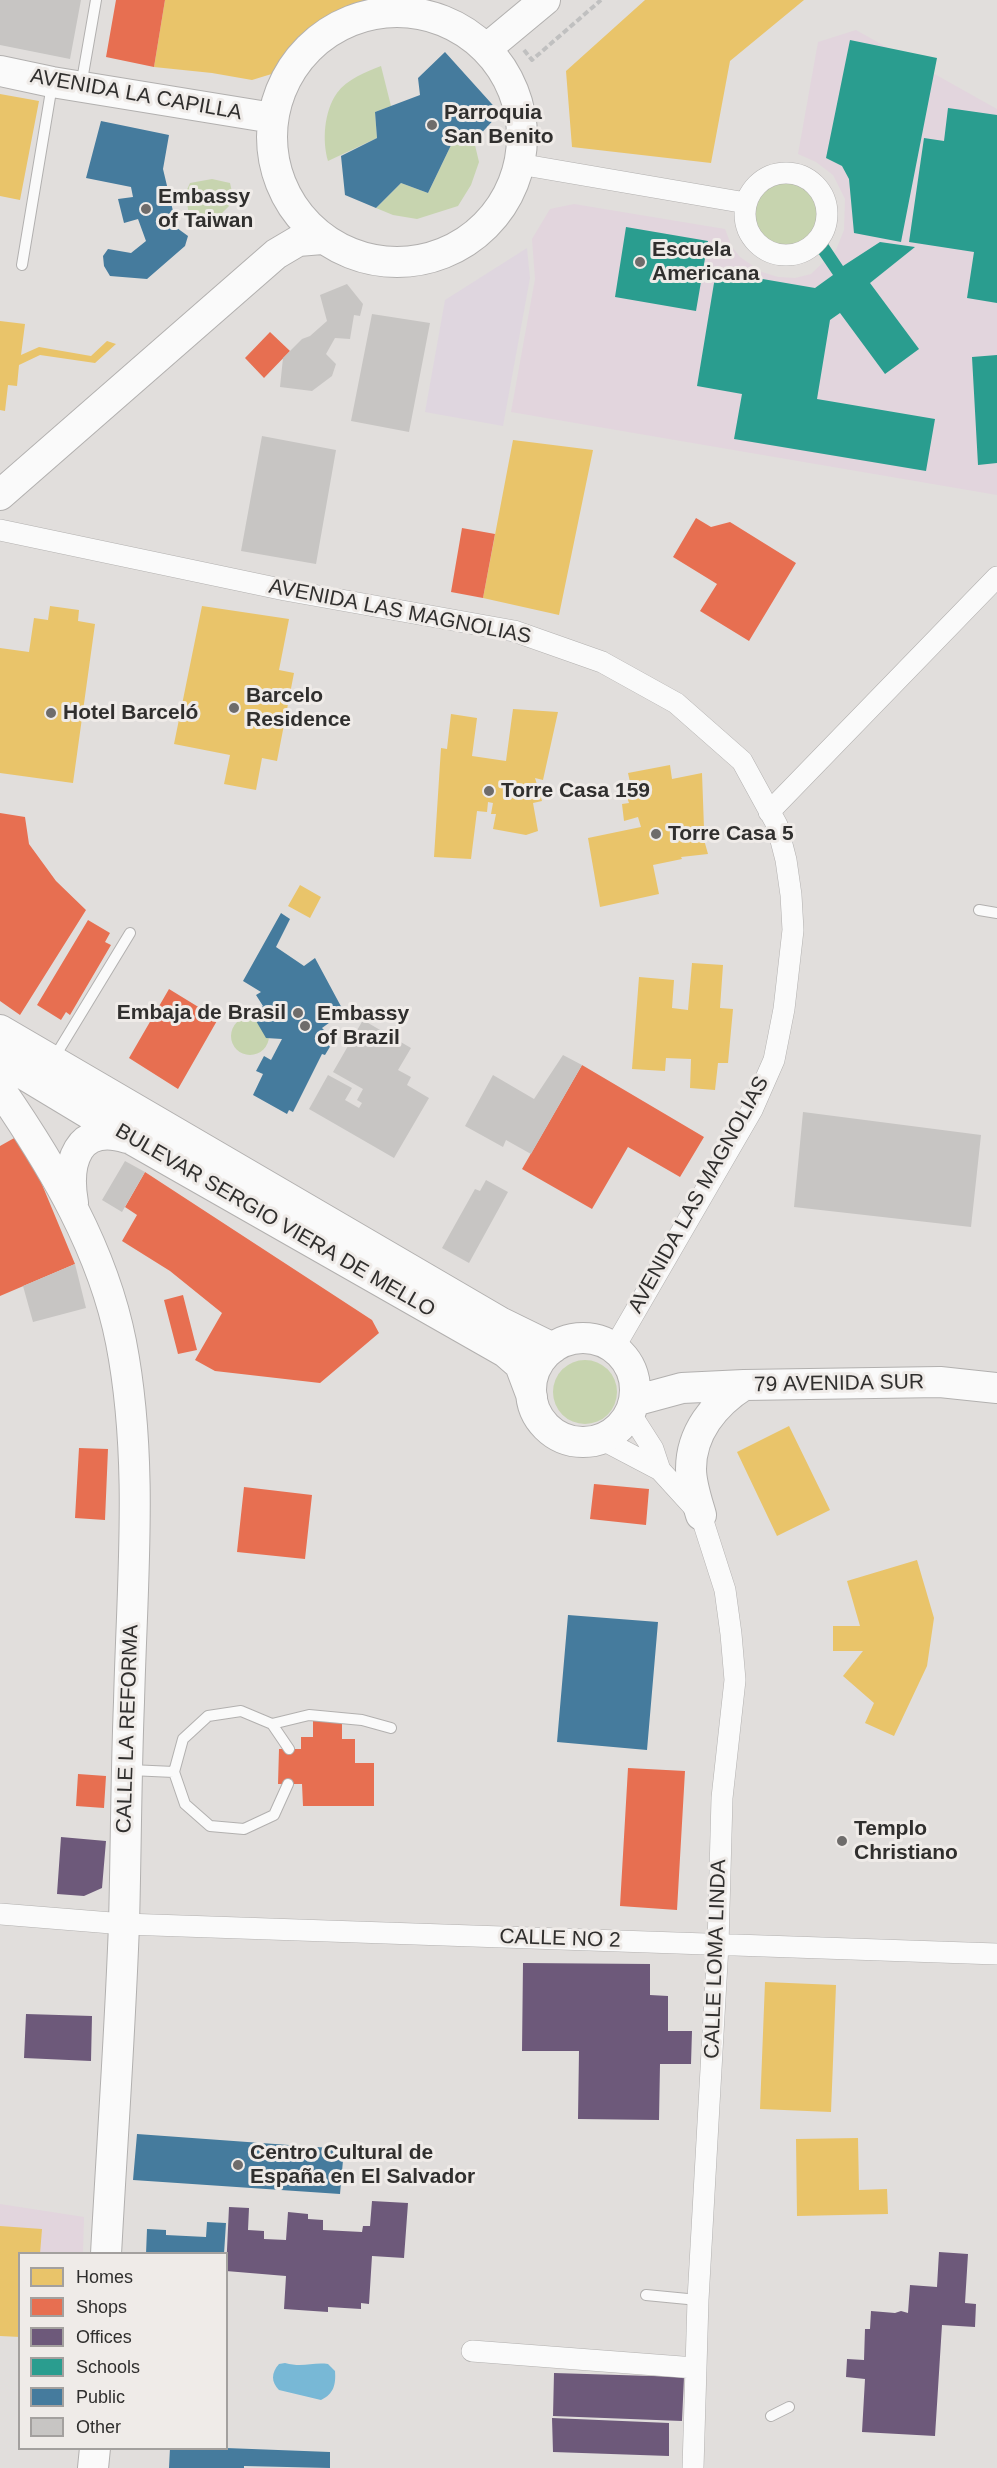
<!DOCTYPE html>
<html>
<head>
<meta charset="utf-8">
<style>
  body { margin:0 }
  #map { position:relative; width:997px; height:2468px; overflow:hidden; background:#e1dedc; font-family:Arial,sans-serif }
  canvas { display:block }
  .legend { position:absolute; left:18px; top:2252px; width:210px; height:198px; box-sizing:border-box; background:#efebe8; border:2px solid #a3a09e; margin:0; padding:8px 10px; list-style:none; font-size:18px; color:#302f2e }
  .legend li { display:flex; align-items:center; gap:12px; height:30px }
  .legend b { width:30px; border:2px solid #a3a09e }
</style>
</head>
<body>
<div id="map">
<canvas width="997" height="2468"></canvas>
<ul class="legend">
<li><b style="height:16px;background:#e9c46a"></b>Homes</li>
<li><b style="height:16px;background:#e76f51"></b>Shops</li>
<li><b style="height:16px;background:#6d597a"></b>Offices</li>
<li><b style="height:16px;background:#2a9d8f"></b>Schools</li>
<li><b style="height:16px;background:#457b9d"></b>Public</li>
<li><b style="height:16px;background:#c7c5c3"></b>Other</li>
</ul>
</div>
<script>
const ctx = document.querySelector('canvas').getContext('2d');
ctx.lineJoin = 'round';
function fillPath(path, color) { ctx.fillStyle = color; ctx.fill(path, 'evenodd'); }
function trace(path, color, width, dash) { ctx.strokeStyle = color; ctx.lineWidth = width; ctx.lineCap = dash ? 'butt' : 'round'; ctx.setLineDash(dash || []); ctx.stroke(path); }
function label(font, color, halo, rows, align = 'center') {
  ctx.font = font + ' Arial,sans-serif'; ctx.lineWidth = 6; ctx.setLineDash([]); ctx.textBaseline = 'middle'; ctx.strokeStyle = halo; ctx.fillStyle = color; for (const [text, x, y, turn = 0] of rows) {
    ctx.save(); ctx.translate(x, y); ctx.rotate((+turn || 0) * Math.PI / 180); ctx.textAlign = isNaN(turn) ? turn : align; if (halo) ctx.strokeText(text, 0, 0); ctx.fillText(text, 0, 0); ctx.restore();
  }
}
fillPath(new Path2D(`
  M527,248L530,278L503,426L425,412L445,300Z`), '#dfd6df');
fillPath(new Path2D(`
  M856,30L997,109V495L511,412L535,279L532,239L550,209L574,204L725,229L732,247L740,257L762,272L778,277L795,278L811,274L836,250L844,230L845,199L833,175L816,162L798,154L818,42Z
  M0,2204L84,2217L83,2253L20,2254L0,2333Z`), '#e2d5dd');
fillPath(new Path2D(`
  M381,66L391,106L375,112L377,138L328,161C322,141 324,111 337,93C347,79 366,72 381,66Z
  M453,141H474L479,162L471,185L458,206L417,219L393,215L376,208L401,183L428,193Z
  M212,179L230,183L234,201L221,214L198,219L189,214L185,194L190,183Z
  M753 215a34 34 0 1 1 68 0a34 34 0 1 1-68 0Z
  M231 1036a19 19 0 1 1 38 0a19 19 0 1 1-38 0Z
  M553 1392a32 32 0 1 1 64 0a32 32 0 1 1-64 0Z`), '#c7d4af');
fillPath(new Path2D(`
  M285,2363C303,2368 312,2362 328,2364L335,2371C336,2384 334,2394 321,2400L279,2390C271,2382 271,2373 279,2364Z`), '#78b8d6');
fillPath(new Path2D(`
  M165,0H384L344,14L304,32L278,72L252,80L212,73L154,67Z
  M645,0H804L730,61L711,163L572,147L566,71Z
  M0,94L39,101L20,200L0,196Z
  M0,321L25,324L21,355L39,347L91,356L107,341L116,344L95,363L40,355L19,365L17,386L8,385L5,411L0,410Z
  M513,440L593,450L559,615L483,598Z
  M50,606L79,610L78,621L95,624L73,783L0,773V648L29,652L34,618L48,620Z
  M202,606L289,619L279,670L294,673L277,761L262,758L256,790L224,784L230,755L174,744Z
  M513,709L558,712L543,780L535,778L542,801L533,803L538,831L526,835L493,829L496,814H491L493,803L488,802L487,812L477,811L471,859L434,857L441,748L447,749L451,714L477,718L472,756L506,761Z
  M670,765L672,779L702,773L704,828L701,829L708,854L681,857L682,859L653,865L659,894L600,907L588,838L641,827L638,817L624,821L622,804L629,803L624,788L631,787L628,773Z
  M300,885L321,897L310,918L288,906Z
  M692,963L723,965L720,1008L733,1009L728,1063H718L715,1090L690,1088L691,1059L666,1058L665,1071L632,1069L639,977L674,980L672,1008L688,1010Z
  M789,1426L830,1510L777,1536L737,1452Z
  M917,1560L934,1618L927,1666L894,1736L865,1723L874,1703L843,1676L863,1651H833V1626H860L847,1581Z
  M765,1982L836,1985L831,2112L760,2109Z
  M858,2138L859,2190L887,2189L888,2214L797,2216L796,2139Z
  M0,2226L42,2229L40,2254H20V2337L0,2336Z`), '#e9c46a');
fillPath(new Path2D(`
  M116,0H165L154,67L106,57Z
  M270,332L290,351L264,378L245,358Z
  M696,518L711,527L730,522L796,563L749,641L700,611L717,584L673,557Z
  M462,528L495,534L483,598L451,592Z
  M0,813L25,817L29,844L56,881L86,910L20,1015L0,1001Z
  M88,920L110,933L105,942L111,945L70,1015L66,1012L61,1020L37,1005Z
  M169,989L218,1019L178,1089L129,1058Z
  M582,1065L704,1137L680,1177L628,1147L592,1209L522,1169Z
  M16,1137L41,1182L75,1264L0,1296V1146Z
  M145,1172L372,1320L379,1333L320,1383L215,1371L195,1360L222,1313L170,1271L122,1241L137,1215L125,1207Z
  M183,1295L197,1350L178,1354L164,1300Z
  M79,1448L108,1449L105,1520L75,1518Z
  M594,1484L649,1489L646,1525L590,1519Z
  M244,1487L312,1495L305,1559L237,1552Z
  M313,1721H342V1739H355V1763H374V1806H303L302,1784H278L279,1749H301V1737H313Z
  M628,1768L685,1771L677,1910L620,1906Z
  M78,1774L106,1776L104,1808L76,1806Z`), '#e76f51');
fillPath(new Path2D(`
  M61,1837L106,1841L102,1888L84,1896L57,1894Z
  M523,1963L650,1964V1995L668,1996V2031H692L691,2064H660L659,2120L578,2119L579,2051H522Z
  M26,2014L92,2016L91,2061L24,2058Z
  M372,2201L408,2203L404,2258L372,2256L369,2304L361,2303V2309L328,2307V2312L284,2309L286,2276L226,2271L229,2207L249,2208L248,2230L264,2231V2239L286,2240L288,2212L308,2214V2219L323,2220V2230L362,2232L363,2226H370Z
  M939,2252L968,2254L965,2303L976,2304L975,2327L942,2325L935,2436L862,2432L865,2379L846,2377L847,2359L864,2360L865,2329H870L871,2311L895,2313L901,2311L908,2313L910,2285L937,2287Z
  M554,2373L684,2377L682,2421L553,2416Z
  M552,2418L669,2423V2456L553,2452Z`), '#6d597a');
fillPath(new Path2D(`
  M850,40L937,58L901,242L854,233L849,179L842,166L826,158Z
  M948,108L997,115V303L967,298L974,252L909,242L924,138L944,141Z
  M626,227L708,241L696,311L615,297Z
  M825,239L843,266L880,242L915,247L870,283L919,349L885,374L840,313L830,320L817,399L935,419L926,471L734,439L742,394L697,386L716,271L815,288L833,275L814,247Z
  M997,355V463L978,465L972,357Z`), '#2a9d8f');
fillPath(new Path2D(`
  M445,52L500,113L474,141H453L428,193L401,183L376,208L345,195L341,156L377,138L375,112L420,95L418,78Z
  M101,121L169,135L163,169L177,228L188,236L185,246L147,279L110,276L104,266L103,256L108,249L131,253L146,241L138,219L124,223L118,199L133,197L131,187L86,178Z
  M281,913L290,919L276,947L304,966L315,958L344,1012L322,1028L334,1040L325,1055L322,1054L293,1112L289,1110L287,1114L253,1095L263,1074L256,1071L264,1056L271,1060L282,1039L266,1038L252,1014L263,1006L256,995L261,992L243,981Z
  M568,1615L658,1622L647,1750L557,1742Z
  M137,2134L344,2149L340,2194L133,2180Z
  M207,2222L226,2223L224,2254H146L147,2229L166,2230V2235L206,2237Z
  M170,2448H226L330,2452V2468L244,2466V2468H169Z`), '#457b9d');
fillPath(new Path2D(`
  M0,0H81L70,59L0,45Z
  M347,284L363,304L360,316L354,315L350,339L335,338L326,354L336,364L332,376L312,391L280,387L283,358L302,339L310,336L327,321L320,295Z
  M372,314L430,323L409,432L351,421Z
  M262,436L336,450L316,564L241,551Z
  M363,1020L411,1048L398,1070L411,1077L407,1085L429,1098L394,1158L309,1109L328,1075L352,1088L345,1100L359,1108L362,1103L357,1100L363,1089L333,1072Z
  M563,1055L582,1065L531,1154L506,1140L503,1147L465,1126L493,1075L534,1099Z
  M803,1112L981,1135L971,1227L794,1207Z
  M125,1161L145,1172L122,1212L102,1200Z
  M486,1180L508,1192L469,1263L442,1248L475,1189L480,1191Z
  M75,1264L86,1308L33,1322L23,1286Z`), '#c7c5c3');
const lane = new Path2D(`
  M81,86L96,0
  M22,265L52,85
  M979,910L997,913
  M54,1058L130,933
  M272,1724L309,1715L362,1720L391,1728
  M130,1770L174,1772
  M288,1784L274,1815L244,1829L210,1826L185,1804L174,1772L183,1739L208,1716L241,1711L272,1724L289,1749
  M646,2295L698,2300
  M771,2416L789,2407`);
const street = new Path2D(`
  M519,164L746,203
  M745 214a41 41 0 1 1 82 0a41 41 0 1 1-82 0Z
  M0,530L285,590L514,631L602,662L676,703L742,761L777,825L786,860L791,895L793,930L784,1009L774,1060L752,1110L614,1348
  M769,812L997,577
  M630,1413L653,1449L660,1470
  M601,1439L660,1470L701,1515L725,1590L731,1634L735,1680L722,1798L718,1945L698,2300L693,2468
  M0,1914L124,1924L997,1954
  M472,2351L695,2368`);
const secondary = new Path2D(`
  M272 137a125 125 0 1 1 250 0a125 125 0 1 1-250 0Z
  M486,49L545,0
  M0,71L52,82L273,118
  M0,495L276,254L298,241L322,239
  M0,1030L500,1322L553,1348
  M0,1060L131,1139L505,1352L520,1365L532,1397
  M0,1089C53,1166 103,1250 121,1342C144,1460 132,1582 129,1702C126,1776 126,1850 124,1924C120,2034 112,2144 106,2254
  M73,1203C66,1163 77,1122 127,1138
  M531 1390a52 52 0 1 1 104 0a52 52 0 1 1-104 0Z
  M634,1401L682,1388L744,1385L940,1382L997,1388
  M701,1515C697,1501 691,1484 691,1469C691,1433 714,1404 744,1385
  M93,2468L95,2448`);
trace(lane, '#b2b0af', 12);
trace(street, '#b2b0af', 22);
trace(secondary, '#b2b0af', 32);
trace(new Path2D(`
  M524,50L532,60L601,0`), '#c0c0c0', 4, [6, 3]);
trace(lane, '#fafafa', 10);
trace(street, '#fafafa', 21);
trace(secondary, '#fafafa', 30);
for (const [x, y, r, color] of [
  [432,125,6,"#6e6c6b"],
  [146,209,6,"#6e6c6b"],
  [640,262,6,"#6e6c6b"],
  [234,708,6,"#6e6c6b"],
  [51,713,6,"#6e6c6b"],
  [489,791,6,"#6e6c6b"],
  [656,834,6,"#6e6c6b"],
  [298,1013,6,"#6e6c6b"],
  [305,1026,6,"#6e6c6b"],
  [842,1841,6,"#6e6c6b"],
  [238,2165,6,"#6e6c6b"]
]) { const dot = new Path2D(); dot.arc(x, y, r, 0, 2 * Math.PI); ctx.fillStyle = color; ctx.fill(dot); trace(dot, '#efebe8', 2); }
label('21px', '#302f2e', '#efebe8', [
  ["AVENIDA LA CAPILLA",136,95,10],
  ["AVENIDA LAS MAGNOLIAS",400,612,11],
  ["AVENIDA LAS MAGNOLIAS",699,1195,-61],
  ["BULEVAR SERGIO VIERA DE MELLO",275,1221,30],
  ["79 AVENIDA SUR",839,1384,-1],
  ["CALLE LA REFORMA",128,1729,-88],
  ["CALLE NO 2",560,1939,2],
  ["CALLE LOMA LINDA",716,1959,-88]
]);
label('bold 21px', '#302f2e', '#efebe8', [
  ["Parroquia",444,113],
  ["San Benito",444,137],
  ["Embassy",158,197],
  ["of Taiwan",158,221],
  ["Escuela",652,250],
  ["Americana",652,274],
  ["Barcelo",246,696],
  ["Residence",246,720],
  ["Hotel Barceló",63,713],
  ["Torre Casa 159",501,791],
  ["Torre Casa 5",668,834],
  ["Embaja de Brasil",286,1013,"right"],
  ["Embassy",317,1014],
  ["of Brazil",317,1038],
  ["Templo",854,1829],
  ["Christiano",854,1853],
  ["Centro Cultural de",250,2153],
  ["España en El Salvador",250,2177]
], 'left');
</script>
</body>
</html>
